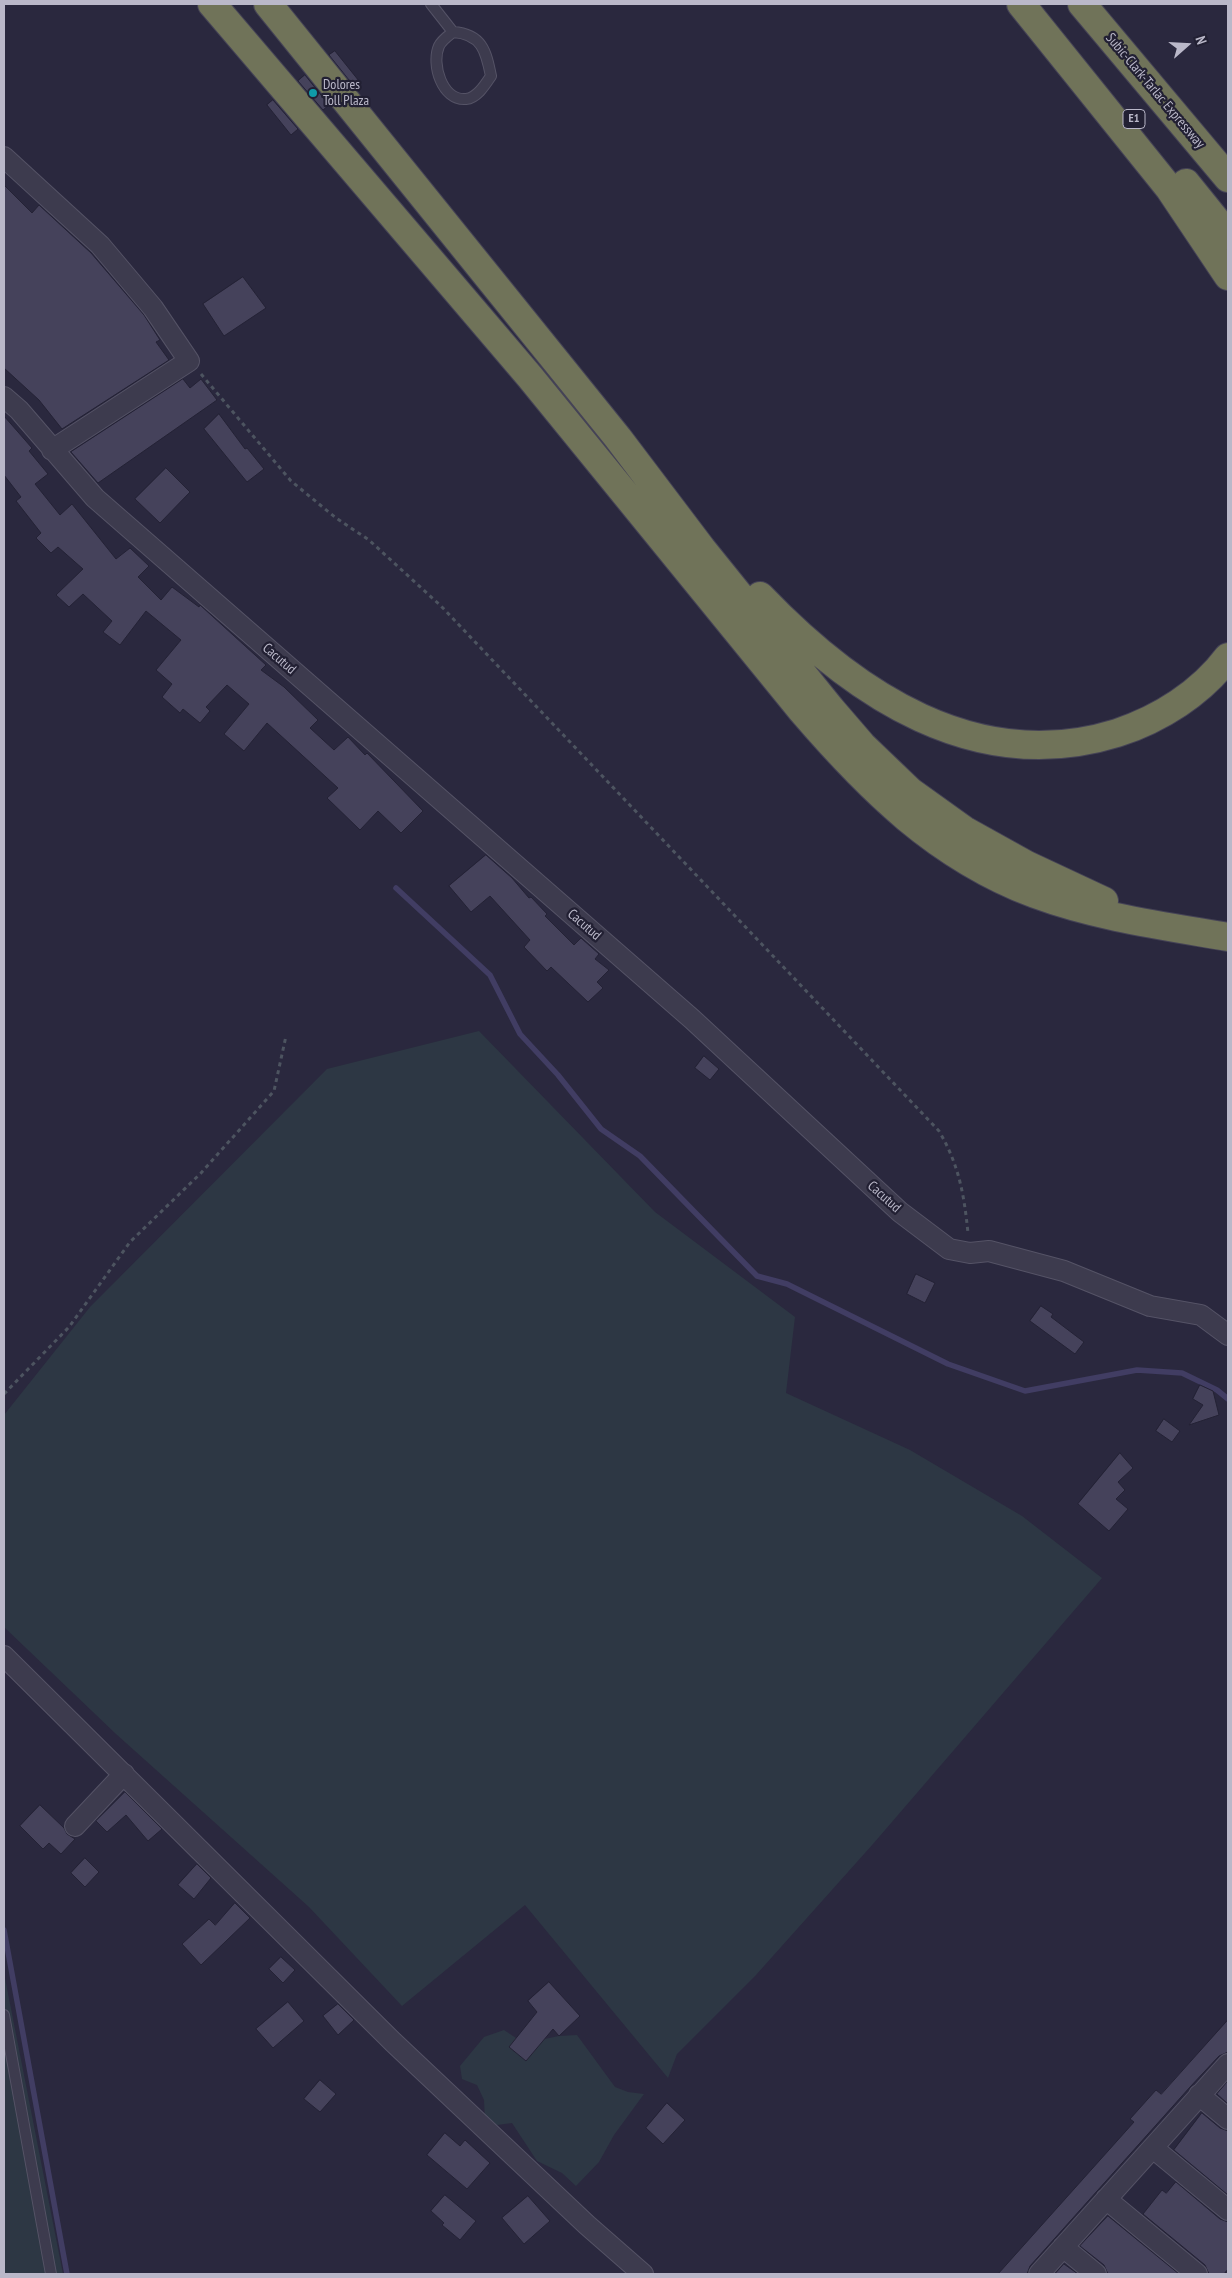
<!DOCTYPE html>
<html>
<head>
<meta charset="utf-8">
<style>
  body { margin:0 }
  #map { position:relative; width:1232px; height:2278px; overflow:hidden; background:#2a283e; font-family:"PT Sans Narrow",sans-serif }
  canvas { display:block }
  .frame { position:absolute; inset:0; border:5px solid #bab8c9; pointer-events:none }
  .north { position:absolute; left:1162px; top:20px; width:50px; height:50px; -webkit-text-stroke:4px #222033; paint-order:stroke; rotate:71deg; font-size:14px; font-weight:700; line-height:20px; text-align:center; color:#bab8c9 }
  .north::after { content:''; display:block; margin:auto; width:18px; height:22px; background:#bab8c9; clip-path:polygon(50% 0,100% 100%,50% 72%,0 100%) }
</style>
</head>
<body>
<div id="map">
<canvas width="1232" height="2278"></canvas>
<div class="frame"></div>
<div class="north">N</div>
</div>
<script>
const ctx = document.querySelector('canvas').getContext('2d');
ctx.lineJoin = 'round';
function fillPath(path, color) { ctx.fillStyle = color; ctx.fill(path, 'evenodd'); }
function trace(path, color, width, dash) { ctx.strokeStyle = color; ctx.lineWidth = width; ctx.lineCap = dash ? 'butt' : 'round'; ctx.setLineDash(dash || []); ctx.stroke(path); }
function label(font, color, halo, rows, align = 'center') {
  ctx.font = font + ' "PT Sans Narrow",sans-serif'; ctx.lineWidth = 4.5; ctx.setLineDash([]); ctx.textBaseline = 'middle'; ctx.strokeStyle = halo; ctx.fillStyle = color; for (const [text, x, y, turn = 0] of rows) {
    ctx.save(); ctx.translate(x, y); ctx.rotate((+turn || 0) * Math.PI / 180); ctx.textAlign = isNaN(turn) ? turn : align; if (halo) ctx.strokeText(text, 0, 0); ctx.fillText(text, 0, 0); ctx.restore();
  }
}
fillPath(new Path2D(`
  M479,1031L655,1212L795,1317L786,1393L910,1450L1022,1516L1102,1578L873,1844L756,1975L677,2054L668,2078L525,1905L402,2006L309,1907L116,1734L4,1627V1415L90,1307L327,1069Z
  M4,1973L63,2274H4Z
  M504,2030L522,2042H530L559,2036L577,2035L615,2087L628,2092L644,2094L614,2135L599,2162L576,2186L562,2173L537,2161L512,2123L497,2125L485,2120L484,2100L477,2085L462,2079L460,2066L484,2037Z`), '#2d3744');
trace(new Path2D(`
  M396,888L490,975L520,1034L558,1075L601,1129L640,1156L757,1276L787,1284L948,1364L1025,1391L1137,1370L1182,1373L1217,1390L1228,1399
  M4,1930L67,2274`), '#413d63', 5.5);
const building = new Path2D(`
  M335,51L359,81L353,85L329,55Z
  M305,75L329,105L323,110L298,81Z
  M273,100L298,129L291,135L267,105Z
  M4,185L32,213L39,205L91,253L144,315L160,340L156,342L169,360L62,429L39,400L4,368Z
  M243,277L266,308L224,336L203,304Z
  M183,379L190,388L201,379L217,400L98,483L71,452Z
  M219,414L245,449L247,448L264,469L247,482L204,429Z
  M4,416L32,448L29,451L48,474L35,484L60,515L72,504L116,559L130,548L149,566L138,577L161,600L172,587L199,607L200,605L266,665L261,670L284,687L318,720L310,728L334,750L348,737L365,755L367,753L423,811L401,833L378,811L360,830L327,798L338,788L267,723L244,751L224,734L249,704L227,685L206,707L210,711L200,723L183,709L180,713L162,697L172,684L156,670L181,640L146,611L120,645L103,632L112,621L83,594L69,607L56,595L83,569L58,547L51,553L36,538L41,533L16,501L21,497L4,475Z
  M166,468L190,492L160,523L135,499Z
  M486,855L512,878L529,898L531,897L547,914L545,916L574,945L581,938L599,954L595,959L609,970L597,982L603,988L588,1002L551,967L547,971L524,947L530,940L490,896L471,912L449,886Z
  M704,1056L719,1069L710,1080L695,1068Z
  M916,1274L935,1283L925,1303L907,1294Z
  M1041,1306L1053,1314L1051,1317L1084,1342L1075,1354L1030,1321Z
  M1200,1385L1213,1391L1219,1415L1189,1425L1203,1405L1193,1399Z
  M1164,1419L1180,1431L1172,1442L1156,1431Z
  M1120,1453L1133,1468L1118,1482L1125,1490L1116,1499L1128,1509L1109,1531L1078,1504Z
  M125,1792L162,1829L148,1841L126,1815L107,1832L96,1821Z
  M40,1805L64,1828L67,1834L75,1839L61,1854L49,1843L43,1849L20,1826Z
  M85,1858L99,1872L85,1887L71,1873Z
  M197,1864L211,1878L194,1899L178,1885Z
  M235,1903L250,1918L201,1965L182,1944L209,1919L215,1925Z
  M281,1957L295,1970L283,1983L269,1969Z
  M549,1982L580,2016L559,2036L553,2029L526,2061L509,2047L537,2012L528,2001Z
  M288,2002L304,2021L273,2048L256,2029Z
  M338,2004L354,2020L338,2035L323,2016Z
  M1228,2020V2052L1219,2056L1190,2087L1030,2266L1027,2274H998L1134,2122L1130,2119L1156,2090L1161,2094Z
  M320,2080L336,2094L320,2112L304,2099Z
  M1228,2081V2104L1217,2094Z
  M667,2103L685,2120L663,2144L646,2128Z
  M1202,2113L1220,2128L1228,2131V2195L1174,2150Z
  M445,2133L460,2146L465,2140L490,2163L467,2189L427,2155Z
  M1176,2182L1220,2219L1228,2222V2269L1224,2274H1209L1205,2265L1143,2214L1162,2190L1166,2193Z
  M445,2195L476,2221L460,2240L442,2225L444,2223L431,2211Z
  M528,2196L550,2221L524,2244L502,2218Z
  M1108,2216L1179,2274H1108L1104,2265L1080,2246Z
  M1064,2264L1078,2274H1055Z`);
fillPath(building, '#45425b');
trace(building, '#242235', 1);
const service = new Path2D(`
  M431,4L453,32
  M453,32C482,34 486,51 491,76C485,85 477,98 466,99C442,101 431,64 439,46C442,40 448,36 453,32Z
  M4,2015L51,2274`);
const minor = new Path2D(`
  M4,157L100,245L153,308L189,361L52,450
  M4,397L19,410L95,498L692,1019L900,1212L949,1249L970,1253L989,1251L1064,1271L1150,1306L1201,1315L1228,1335
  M4,1656L393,2042L587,2225L643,2274
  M75,1826L124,1774
  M1199,2095L1228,2119
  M1153,2148L1228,2210
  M1106,2199L1197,2274
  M1063,2247L1096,2274
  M1039,2274L1228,2064`);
const motorway = new Path2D(`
  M212,4L530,377L802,711C869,789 937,857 1035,894C1097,917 1164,926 1228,937
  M268,4L618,438L702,549L831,709L862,745L911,792L964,830L1027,865L1104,901
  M1021,4L1169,188L1228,276
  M1082,4L1228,178
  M1186,183L1228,235
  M760,596C854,694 976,777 1117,733C1160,719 1201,693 1228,657`);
trace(service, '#555366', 12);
trace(minor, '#555366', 22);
trace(motorway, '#454356', 30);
trace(new Path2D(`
  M201,374L291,481L336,518L369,540L441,606L939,1131C959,1165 964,1194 968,1233
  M4,1394L69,1327L130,1242L201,1173L274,1091L286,1036`), '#4d5460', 3, [4, 4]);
trace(service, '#3d3b4e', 10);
trace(minor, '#3d3b4e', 20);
trace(motorway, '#707359', 28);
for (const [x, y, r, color] of [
  [313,93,5,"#0f9aa8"]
]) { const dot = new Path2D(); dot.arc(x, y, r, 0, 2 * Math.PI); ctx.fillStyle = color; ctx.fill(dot); trace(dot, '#222033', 2); }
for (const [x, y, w] of [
  [1134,119,22]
]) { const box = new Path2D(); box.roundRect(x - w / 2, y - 9.5, w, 19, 4); ctx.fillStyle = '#222033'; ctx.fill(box); trace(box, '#bab8c9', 1); }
label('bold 12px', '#bab8c9', null, [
  ["E1",1134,119]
]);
label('14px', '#bab8c9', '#222033', [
  ["Dolores",323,85],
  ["Toll Plaza",323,101]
], 'left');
label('14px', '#bab8c9', '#222033', [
  ["Subic-Clark-Tarlac Expressway",1155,91,50],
  ["Cacutud",279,659,41],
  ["Cacutud",584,925,41],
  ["Cacutud",884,1197,42]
]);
</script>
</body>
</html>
